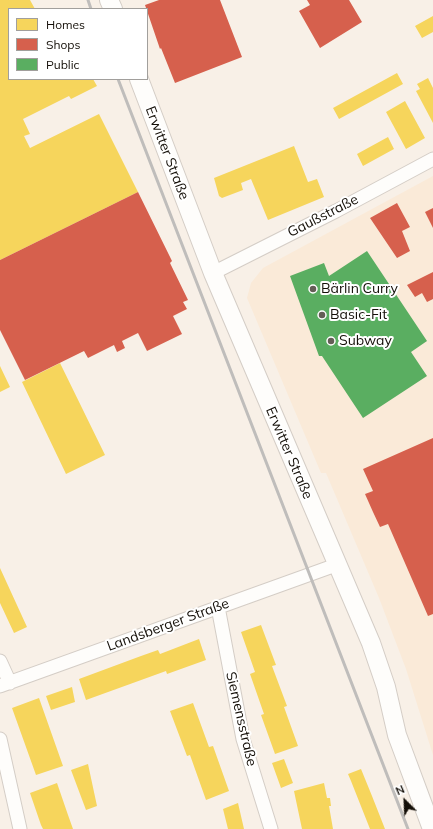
<!DOCTYPE html>
<html>
<head>
<meta charset="utf-8">
<style>
  body { margin:0 }
  #map { position:relative; width:433px; height:829px; overflow:hidden; background:#f8f0e7; font-family:Mulish,sans-serif }
  canvas { display:block }
  .legend { position:absolute; left:8px; top:8px; width:140px; height:72px; box-sizing:border-box; background:#fff; border:1px solid #a19f9c; margin:0; padding:5px 7px; list-style:none; font-size:12px; color:#140f08 }
  .legend li { display:flex; align-items:center; gap:8px; height:20px }
  .legend b { width:20px; border:1px solid #a19f9c }
  .north { position:absolute; left:385px; top:781px; width:40px; height:40px; -webkit-text-stroke:3px #fff; paint-order:stroke; rotate:336deg; font-size:11px; font-weight:700; line-height:16px; text-align:center; color:#140f08 }
  .north::after { content:''; display:block; margin:auto; width:14px; height:18px; background:#140f08; clip-path:polygon(50% 0,100% 100%,50% 72%,0 100%) }
</style>
</head>
<body>
<div id="map">
<canvas width="433" height="829"></canvas>
<ul class="legend">
<li><b style="height:11px;background:#f6d55c"></b>Homes</li>
<li><b style="height:11px;background:#d6604d"></b>Shops</li>
<li><b style="height:11px;background:#5aae61"></b>Public</li>
</ul>
<div class="north">N</div>
</div>
<script>
const ctx = document.querySelector('canvas').getContext('2d');
ctx.lineJoin = 'round';
function fillPath(path, color) { ctx.fillStyle = color; ctx.fill(path, 'evenodd'); }
function trace(path, color, width, dash) { ctx.strokeStyle = color; ctx.lineWidth = width; ctx.lineCap = dash ? 'butt' : 'round'; ctx.setLineDash(dash || []); ctx.stroke(path); }
function label(font, color, halo, rows, align = 'center') {
  ctx.font = font + ' Mulish,sans-serif'; ctx.lineWidth = 4; ctx.setLineDash([]); ctx.textBaseline = 'middle'; ctx.strokeStyle = halo; ctx.fillStyle = color; for (const [text, x, y, turn = 0] of rows) {
    ctx.save(); ctx.translate(x, y); ctx.rotate((+turn || 0) * Math.PI / 180); ctx.textAlign = isNaN(turn) ? turn : align; if (halo) ctx.strokeText(text, 0, 0); ctx.fillText(text, 0, 0); ctx.restore();
  }
}
fillPath(new Path2D(`
  M433,176V755L406,669L379,598L326,473H321L247,298L251,283L263,268Z`), '#faead8');
fillPath(new Path2D(`
  M0,0H30L35,9H9V79H93L97,86L71,99L69,96L23,119L30,134L24,136L30,148L99,114L138,192L0,260Z
  M433,16V32L422,38L415,26Z
  M397,73L403,84L339,119L333,108Z
  M428,78L433,88V123L416,91L420,89L417,84Z
  M405,101L425,138L406,149L386,112Z
  M388,137L394,149L363,166L357,154Z
  M294,146L308,182L317,179L324,197L268,220L251,179L241,183L243,190L222,198L219,196L214,178Z
  M60,363L105,455L66,474L22,382Z
  M0,366L10,387L0,392Z
  M0,568L27,627L14,633L0,603Z
  M261,625L276,665L272,666L287,706L284,707L298,746L275,754L261,715L264,714L250,674L255,672L241,632Z
  M199,639L206,660L167,674L166,671L86,700L79,679L141,656L158,650L160,654Z
  M72,687L75,702L51,710L46,696Z
  M39,698L63,766L36,775L12,708Z
  M193,703L209,747L213,746L229,791L206,800L190,755L187,756L170,711Z
  M284,759L293,783L281,788L272,763Z
  M88,764L97,806L86,810L71,770Z
  M361,769L372,796L385,829H370L351,781L348,774Z
  M57,783L68,815L73,829H43L41,825L30,793Z
  M324,783L327,798H330L331,806H329L333,829H302L294,791Z
  M238,803L244,829H228L223,809Z`), '#f6d55c');
fillPath(new Path2D(`
  M159,0H220L242,57L175,83L161,48L160,49L145,5Z
  M307,0H349L362,22L320,48L299,11L310,5Z
  M138,192L172,261L170,263L188,300L183,302L187,309L173,316L182,334L147,351L138,333L122,341L125,348L117,352L114,345L88,358L84,351L25,380L0,330V260Z
  M397,203L410,227L402,231L410,251L397,258L370,218Z
  M433,208V228L425,212Z
  M433,272V299L427,302L422,293L415,297L407,285Z
  M433,438V614L428,616L388,524L380,527L373,512L365,494L373,491L363,469Z`), '#d6604d');
fillPath(new Path2D(`
  M367,251L427,341L411,352L427,376L363,418L322,356H319L290,276L324,263L329,276Z`), '#5aae61');
const street = new Path2D(`
  M213,273L336,211L433,159
  M218,607L243,739L271,829
  M0,661L10,683
  M0,686L336,565
  M0,739L20,829`);
const secondary = new Path2D(`
  M109,0L113,9
  M139,79L213,273L371,643L386,687L397,735L432,829`);
trace(street, '#d4cdc6', 15);
trace(secondary, '#d4cdc6', 20);
trace(street, '#fefdfb', 13);
trace(secondary, '#fefdfb', 18);
trace(new Path2D(`
  M88,0L91,9
  M118,79L408,829`), '#bfbdbb', 3);
for (const [x, y, r, color] of [
  [313,289,4,"#645e56"],
  [322,315,4,"#645e56"],
  [331,341,4,"#645e56"]
]) { const dot = new Path2D(); dot.arc(x, y, r, 0, 2 * Math.PI); ctx.fillStyle = color; ctx.fill(dot); trace(dot, '#fff', 1.5); }
label('14px', '#140f08', '#fff', [
  ["Erwitter Straße",167,153,69],
  ["Gaußstraße",323,216,-27],
  ["Erwitter Straße",289,453,67],
  ["Landsberger Straße",168,625,-20],
  ["Siemensstraße",241,719,77]
]);
label('14px', '#140f08', '#fff', [
  ["Bärlin Curry",321,289],
  ["Basic-Fit",330,315],
  ["Subway",339,341]
], 'left');
</script>
</body>
</html>
